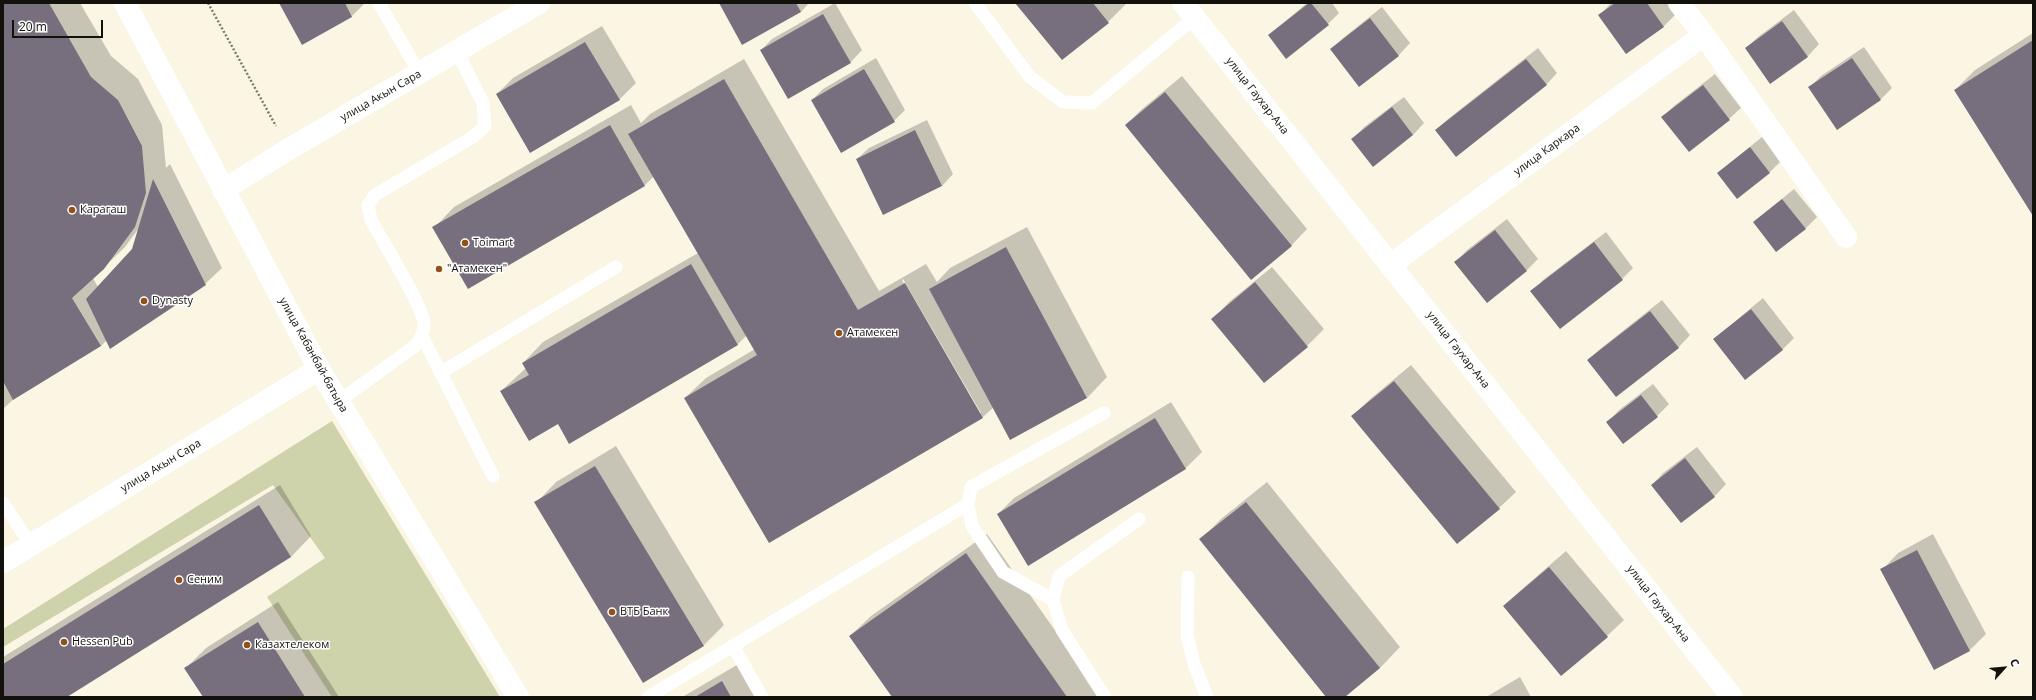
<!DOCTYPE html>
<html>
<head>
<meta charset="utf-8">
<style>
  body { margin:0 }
  #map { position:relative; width:2036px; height:700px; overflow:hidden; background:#fbf5e3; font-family:"Open Sans",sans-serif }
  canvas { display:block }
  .frame { position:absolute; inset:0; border:4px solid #13110b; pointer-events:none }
  .north { position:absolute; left:1984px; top:648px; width:40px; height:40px; -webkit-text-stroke:3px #fff; paint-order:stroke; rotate:63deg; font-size:11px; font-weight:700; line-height:16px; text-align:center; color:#13110b }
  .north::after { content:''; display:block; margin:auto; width:14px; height:18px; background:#13110b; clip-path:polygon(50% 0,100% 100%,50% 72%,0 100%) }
  .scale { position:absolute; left:12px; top:20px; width:91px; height:18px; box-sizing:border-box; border:2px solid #13110b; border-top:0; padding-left:5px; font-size:12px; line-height:14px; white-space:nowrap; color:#13110b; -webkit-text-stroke:3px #fff; paint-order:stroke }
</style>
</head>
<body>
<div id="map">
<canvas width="2036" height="700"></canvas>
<div class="frame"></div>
<div class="north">С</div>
<div class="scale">20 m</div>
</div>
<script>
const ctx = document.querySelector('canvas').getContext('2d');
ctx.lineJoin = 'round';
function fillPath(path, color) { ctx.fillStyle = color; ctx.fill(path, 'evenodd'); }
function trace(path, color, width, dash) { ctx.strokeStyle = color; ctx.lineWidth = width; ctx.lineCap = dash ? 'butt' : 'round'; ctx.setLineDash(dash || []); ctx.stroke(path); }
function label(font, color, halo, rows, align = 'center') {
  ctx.font = font + ' "Open Sans",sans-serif'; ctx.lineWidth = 3; ctx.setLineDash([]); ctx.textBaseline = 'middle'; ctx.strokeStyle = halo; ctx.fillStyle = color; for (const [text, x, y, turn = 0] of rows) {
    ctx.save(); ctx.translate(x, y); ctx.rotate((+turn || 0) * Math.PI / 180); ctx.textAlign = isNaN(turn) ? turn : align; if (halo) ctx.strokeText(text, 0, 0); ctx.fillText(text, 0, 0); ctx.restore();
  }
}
fillPath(new Path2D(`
  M332,421L500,697H332L267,597L325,558L273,485L3,647V629Z`), '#cfd3ac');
fillPath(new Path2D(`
  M3,3H80L111,56L138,79L162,125L166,168L170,164L222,268L205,284L107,340L101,346L16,397L3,409ZM139,228L133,249L98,287L93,278L125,247Z
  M280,3H365L352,16L303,43Z
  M720,3H809L801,12Z
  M835,3L862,50L851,62L788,98L761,50L772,39Z
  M1017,3H1127L1108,22L1062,59Z
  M1307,3H1332L1339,13L1328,24L1269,35Z
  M1611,3H1667L1675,15L1664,26L1627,53L1600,15Z
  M1382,7L1410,43L1399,55L1359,86L1332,49L1343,38Z
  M1794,10L1819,44L1808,56L1770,82L1746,48L1758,37Z
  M602,26L636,83L619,100L497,94L513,78Z
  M2033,33V214L1955,90L1975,70Z
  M1864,47L1892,88L1880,100L1810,87L1821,76Z
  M1538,48L1557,73L1546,85L1436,130L1448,119Z
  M876,58L905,110L894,121L812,100L823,89Z
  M744,59L879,291L926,264L937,282L950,268L1027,227L1107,377L1087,398L994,407L983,417L769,542L685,398L706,378L755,349L747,335L738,344L569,442L558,423L501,391L526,368L523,363L543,342L698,253L654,176L645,185L468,288L434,228L454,207L631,105L641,123L650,114ZM903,279L981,413H979L902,280Z
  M1715,74L1741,108L1729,119L1663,117L1674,106Z
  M1182,76L1307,229L1291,246L1126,125L1142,109Z
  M1404,97L1424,123L1413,135L1353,139L1364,127Z
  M927,120L953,174L942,186L857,159L869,148Z
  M1762,137L1781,161L1769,173H1718Z
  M1794,189L1817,217L1805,229L1754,222Z
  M1507,219L1538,259L1527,270L1487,302L1456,262L1467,250Z
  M1606,232L1633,268L1622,279L1532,292L1543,280Z
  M1272,267L1324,329L1307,346L1264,382L1213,319L1229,302Z
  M1763,298L1794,338L1782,350L1714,339Z
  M1662,300L1690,335L1679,347L1616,396L1588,360L1600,349Z
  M1411,365L1516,492L1499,508L1457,543L1353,416L1369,400Z
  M1653,384L1669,404L1657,416L1623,442L1608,422L1619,410Z
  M1171,402L1202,452L1185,469L998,514L1014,498Z
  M616,446L724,625L703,646L536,503L556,482Z
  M1697,447L1726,484L1715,496L1681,522L1652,485L1663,473Z
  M1267,482L1400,647L1380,668L1343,697H1327L1201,539L1221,519Z
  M280,485L311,536L291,557L65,697H3V657Z
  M987,534L1102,697H893L850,636L871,616Z
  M1933,534L1986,634L1970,650L1934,669L1882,570L1898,553Z
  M1566,551L1624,620L1607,636L1504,606L1521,590Z
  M278,602L339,697H204L186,668L206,648Z
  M742,662L764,697H684V696Z
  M1520,677L1531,697H1486Z`), '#0003');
fillPath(new Path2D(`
  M3,3H49L91,77L118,100L142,146L146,193L135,227L104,269L72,298L101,346L13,400L3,381Z
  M279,3H345L352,17L302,45Z
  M719,3H796L801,12L742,45Z
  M1015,3H1093L1109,23L1062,60Z
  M1309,3H1311L1329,25L1286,59L1268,35Z
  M1615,3H1647L1664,27L1626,54L1598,15Z
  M823,14L851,63L788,99L760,50Z
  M1370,18L1399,56L1359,87L1330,49Z
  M1782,21L1808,57L1770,84L1745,48Z
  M2033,40V216L1954,90Z
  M585,42L620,100L530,153L496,94Z
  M1852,58L1881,100L1837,130L1808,87Z
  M1526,59L1547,85L1456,157L1435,130Z
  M864,69L895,122L841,153L811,100Z
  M724,79L858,310L905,283L983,418L769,543L684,398L757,355L628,134Z
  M1703,85L1730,120L1689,152L1661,117Z
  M1165,92L1292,246L1251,280L1125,125Z
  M1392,107L1413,135L1373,167L1351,139Z
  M610,125L645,186L468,289L432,227Z
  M915,130L942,186L883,215L856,159Z
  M1750,147L1770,173L1737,199L1717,173Z
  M153,179L206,285L110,349L86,299L132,249Z
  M1782,199L1806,229L1776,252L1753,222Z
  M1495,230L1527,271L1487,303L1454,262Z
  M1594,242L1623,280L1560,329L1530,291Z
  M1006,247L1087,398L1010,440L929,289Z
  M691,264L738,345L569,444L558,424L529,441L500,391L529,375L522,363Z
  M1255,282L1308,347L1264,383L1211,319Z
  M1751,309L1783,350L1745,380L1713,339Z
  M1650,311L1679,348L1616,397L1587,360Z
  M1394,381L1500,509L1457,544L1351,416Z
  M1641,395L1658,417L1623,444L1606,422Z
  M1155,418L1186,469L1028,566L997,514Z
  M1685,458L1715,497L1681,523L1651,485Z
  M595,466L704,646L643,683L534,502Z
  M1246,502L1380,668L1345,697H1326L1199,539Z
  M259,505L291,557L67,697H3V664Z
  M1917,550L1970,651L1934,670L1880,569Z
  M966,553L1067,697H892L849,636Z
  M1549,567L1608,637L1561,676L1503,606Z
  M258,622L305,697H203L184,668Z
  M722,681L731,697H695Z`), '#786f7e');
trace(new Path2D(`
  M208,3L276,126`), '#7c796d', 2.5, [2, 2]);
trace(new Path2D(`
  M379,3L420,74
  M975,3L1029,76L1063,102L1092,103L1194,18
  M422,336L493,476
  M440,373L616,267
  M339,401L415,346C420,339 424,333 424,324C424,307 381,239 371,220L368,205L375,195L473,137L485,126L483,103L457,52
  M3,503L31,545
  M1188,577L1187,635L1194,664L1207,697
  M1053,600L1003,572L972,526L968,504L971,487L1104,413
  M733,646L762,697
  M648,697L968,504
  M1105,697L1062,630L1053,600L1059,576L1139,519`), '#fff', 13);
trace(new Path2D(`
  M1679,3L1704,35L1846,237
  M1390,265L1704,35`), '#fff', 22);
trace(new Path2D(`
  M125,3L319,369L518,697
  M1183,3L1732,697
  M223,190L289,149L539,3
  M3,562L319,369`), '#fff', 22);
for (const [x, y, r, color] of [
  [72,210,4,"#91521a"],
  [465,243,4,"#91521a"],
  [439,269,4,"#91521a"],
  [144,301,4,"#91521a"],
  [839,333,4,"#91521a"],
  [179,580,4,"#91521a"],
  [612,612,4,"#91521a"],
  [64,642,4,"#91521a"],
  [247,645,4,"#91521a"]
]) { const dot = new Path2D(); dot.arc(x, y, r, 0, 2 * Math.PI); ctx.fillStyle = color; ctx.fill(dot); trace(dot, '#fff', 1.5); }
label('11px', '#13110b', '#fff', [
  ["улица Акын Сара",381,96,-30],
  ["улица Гаухар-Ана",1257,96,52],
  ["улица Каркара",1547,150,-36],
  ["улица Гаухар-Ана",1458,350,52],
  ["улица Кабанбай-батыра",313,355,61],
  ["улица Акын Сара",161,466,-31],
  ["улица Гаухар-Ана",1658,604,52]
]);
label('11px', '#13110b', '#fff', [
  ["Карагаш",80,210],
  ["Toimart",473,243],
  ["\"Атамекен\"",447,269],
  ["Dynasty",152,301],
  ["Атамекен",847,333],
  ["Сеним",187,580],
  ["ВТБ Банк",620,612],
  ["Hessen Pub",72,642],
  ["Казахтелеком",255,645]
], 'left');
</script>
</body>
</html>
